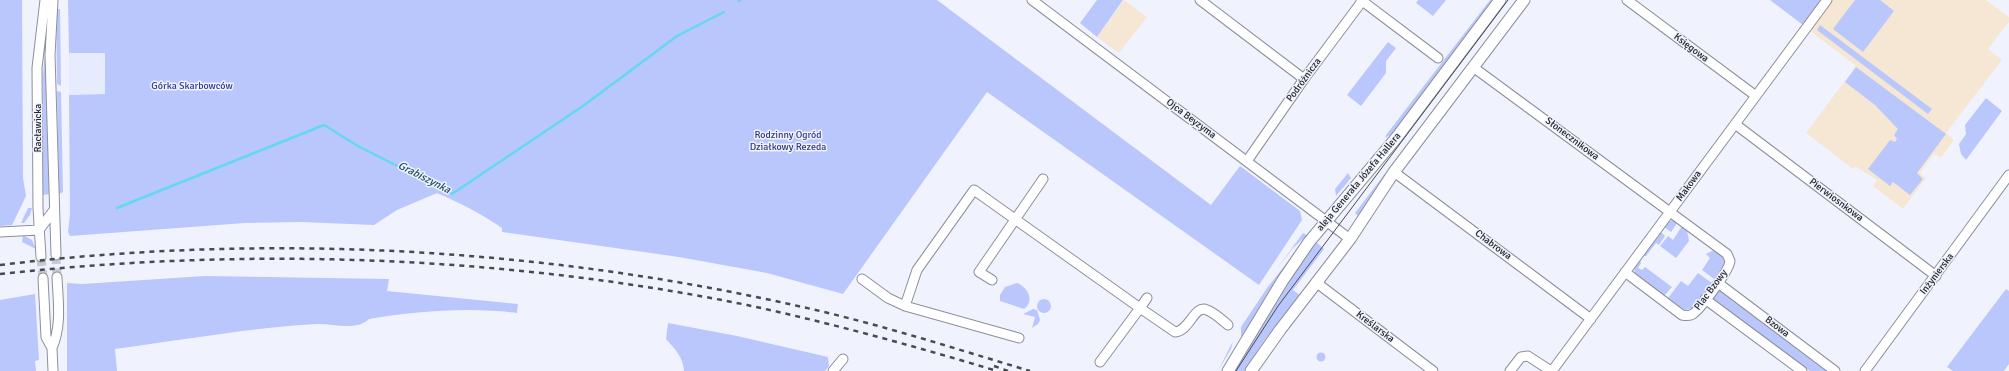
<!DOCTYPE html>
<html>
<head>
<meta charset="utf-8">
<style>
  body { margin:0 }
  canvas { display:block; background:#f0f3fe }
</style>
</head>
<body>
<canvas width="2009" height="371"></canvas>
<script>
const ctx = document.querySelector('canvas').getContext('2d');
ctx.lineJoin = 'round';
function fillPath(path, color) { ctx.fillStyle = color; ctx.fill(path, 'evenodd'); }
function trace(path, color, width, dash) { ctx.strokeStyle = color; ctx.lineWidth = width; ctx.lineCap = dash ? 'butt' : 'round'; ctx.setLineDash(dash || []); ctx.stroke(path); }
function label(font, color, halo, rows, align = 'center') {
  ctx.font = font + ' Signika,sans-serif'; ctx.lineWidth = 3; ctx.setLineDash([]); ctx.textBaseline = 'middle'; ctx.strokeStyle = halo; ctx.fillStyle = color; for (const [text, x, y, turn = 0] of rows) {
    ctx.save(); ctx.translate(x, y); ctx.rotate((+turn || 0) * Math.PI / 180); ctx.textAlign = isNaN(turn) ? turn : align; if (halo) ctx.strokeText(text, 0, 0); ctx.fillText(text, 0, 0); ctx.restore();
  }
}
fillPath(new Path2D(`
  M69,53H105V94L69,95Z`), '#e6ebfe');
fillPath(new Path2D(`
  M1124,0L1147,17L1119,53L1097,37Z
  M1833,0H1986L2009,17V22L1988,49L2002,60L1946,133L1954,140L1941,158L1934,154L1920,173L1926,178L1903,209L1873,186L1877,180L1855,166L1853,169L1806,133L1856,66L1810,31Z`), '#f6e7d4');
fillPath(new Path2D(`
  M0,0H22L23,178L26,196L12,225L0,226Z
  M68,0H937L1211,205L1240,166L1300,211L1302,220L1259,285L987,92L843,294L767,273L679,257L502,232V228C482,214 460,203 437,193L397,210L374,225L301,222L245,223L70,236L68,232L70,214L69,95L105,94V53H69Z
  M1097,0H1123L1097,37L1080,23Z
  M1418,0H1446L1433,16L1416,3Z
  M1490,0H1494L1394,133L1385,138L1386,135Z
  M1770,0H1821L1803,25Z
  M1855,0H1880L1894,11L1863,52L1833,29Z
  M56,9H60L61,86L57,84Z
  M1820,25L1932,109L1928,114L1817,30Z
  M47,34L50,194L43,195V74Z
  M1388,42L1396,48L1386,61V73L1361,106L1347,95Z
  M1856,67L1946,134L1917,173L1923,179L1910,195L1893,182L1890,186L1868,169L1890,140L1895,142L1897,139L1894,135L1898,129L1875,105L1845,82Z
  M57,91L61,92L63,192L59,194Z
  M1986,98L2002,111L1966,160L1961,154L1959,144L1966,134L1965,125Z
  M1421,126L1422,128L1359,217L1355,213Z
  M1348,173L1351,178L1336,196L1335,189Z
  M28,208H32L30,215L24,223H21Z
  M1673,220L1677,223L1671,232L1664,227L1668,222Z
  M1682,226L1687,230L1689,241L1676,258L1660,246L1668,236L1673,240Z
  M1661,232L1665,236L1659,245L1656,243L1646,256H1643Z
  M1303,233L1307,235L1293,248L1276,270Z
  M23,235L32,240L36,249L22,242Z
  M1315,241L1324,249L1293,290L1300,295L1264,341L1245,371H1233L1280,293Z
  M1714,250L1723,257L1725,263L1714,279L1702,270L1710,258L1706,254Z
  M1290,259L1241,339V327L1267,288Z
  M1640,260L1641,263L1638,268L1642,270L1645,267L1672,287L1664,296L1635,273L1634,268Z
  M1698,273L1712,283L1692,308L1685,310L1668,298L1681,281L1688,286Z
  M205,276L389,279L387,291L518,304L517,313C467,307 418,311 369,319C355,332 333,323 316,324C249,328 182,340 115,349L117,371H67V283L82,284Z
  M1017,283C1028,287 1035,301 1024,309L1000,301V295L1005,287Z
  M2006,289L2009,291V364L2004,371H1953L1947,367Z
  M1718,290H1723L1831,371H1810L1713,299L1712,297Z
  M35,294L39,360L35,361L36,371H0V300Z
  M1037 306a7 7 0 1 1 14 0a7 7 0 1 1-14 0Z
  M1033,309L1037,310L1040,320L1038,324L1032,328L1035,317L1023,314Z
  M668,323L737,336L828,357L829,366L825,371H684C683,357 675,349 666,339Z
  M1233,341L1231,349L1218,371Z
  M1316.5 357a4.5 4.5 0 1 1 9 0a4.5 4.5 0 1 1-9 0Z`), '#bac7fc');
trace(new Path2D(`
  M739,1L740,0
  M117,208L324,125L358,146L452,194L583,106L677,36L724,12`), '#66d7f2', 2.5);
trace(new Path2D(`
  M56,255L57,277
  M41,257L43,278`), '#c7cad3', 9, [9, 4.5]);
const minor = new Path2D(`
  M53,0L50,55L56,255
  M1032,0L1350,239
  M1200,0L1304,79
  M1361,0L1438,58
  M1627,0L1756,96
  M1473,67L1727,254L1730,261C1730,269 1702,307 1694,313C1691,316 1687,316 1682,315L1625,272
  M1735,124L1936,276
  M1247,161L1304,79L1363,0
  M1394,172L1591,319
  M0,232L39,230L54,210
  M41,257L38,208L37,68L45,0
  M43,278L46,337L52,348L53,371
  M862,279L888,298L905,306
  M992,280L979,272L1043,179
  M1317,283L1433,371
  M1718,283L1835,371
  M1705,299L1802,371
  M1019,338L905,306L917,270L974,190L1140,308L1147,298
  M52,348C62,326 58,300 57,277
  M1100,362L1140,308L1175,332C1190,331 1194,304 1207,310C1215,313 1222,320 1228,325
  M833,371L843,359
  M1510,371L1521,357L1528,356L1551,371
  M1552,371L1827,0
  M1865,371L2009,175`);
const major = new Path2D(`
  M1228,371L1283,280L1309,242L1397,137L1500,0
  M1251,371L1280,330L1350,239L1394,172L1524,0`);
trace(minor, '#8d909a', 11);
trace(major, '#8d909a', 13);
trace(minor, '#fff', 9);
trace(major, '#fff', 11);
trace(new Path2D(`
  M1236,371L1278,306L1508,0`), '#484a4f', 1);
trace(new Path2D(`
  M0,265C265,233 537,247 798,306C876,323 953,348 1030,371
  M0,274C249,247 500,255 747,305C831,323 914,346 997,371
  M994,366L1008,371`), '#484a4f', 2.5, [5, 5]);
label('10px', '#242529', '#f0f3fe', [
  ["Księgowa",1691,48,37],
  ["Podróżnicza",1304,80,-54],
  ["Ojca Beyzyma",1191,119,37],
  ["Racławicka",38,128,-90],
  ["Słonecznikowa",1572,139,37],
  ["aleja Generała Józefa Hallera",1359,182,-50],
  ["Makowa",1689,186,-54],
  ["Pierwiosnkowa",1836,200,37],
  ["Chabrowa",1493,245,37],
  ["Inżynierska",1937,274,-53],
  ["Plac Bzowy",1711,290,-53],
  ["Kreślarska",1375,327,37],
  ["Bzowa",1777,327,37]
]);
label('10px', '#30388d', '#f0f3fe', [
  ["Górka Skarbowców",192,86],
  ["Rodzinny Ogród",788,135],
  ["Działkowy Rezeda",788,147]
]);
label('italic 11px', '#21525e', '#f0f3fe', [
  ["Grabiszynka",424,178,27]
]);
</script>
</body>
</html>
